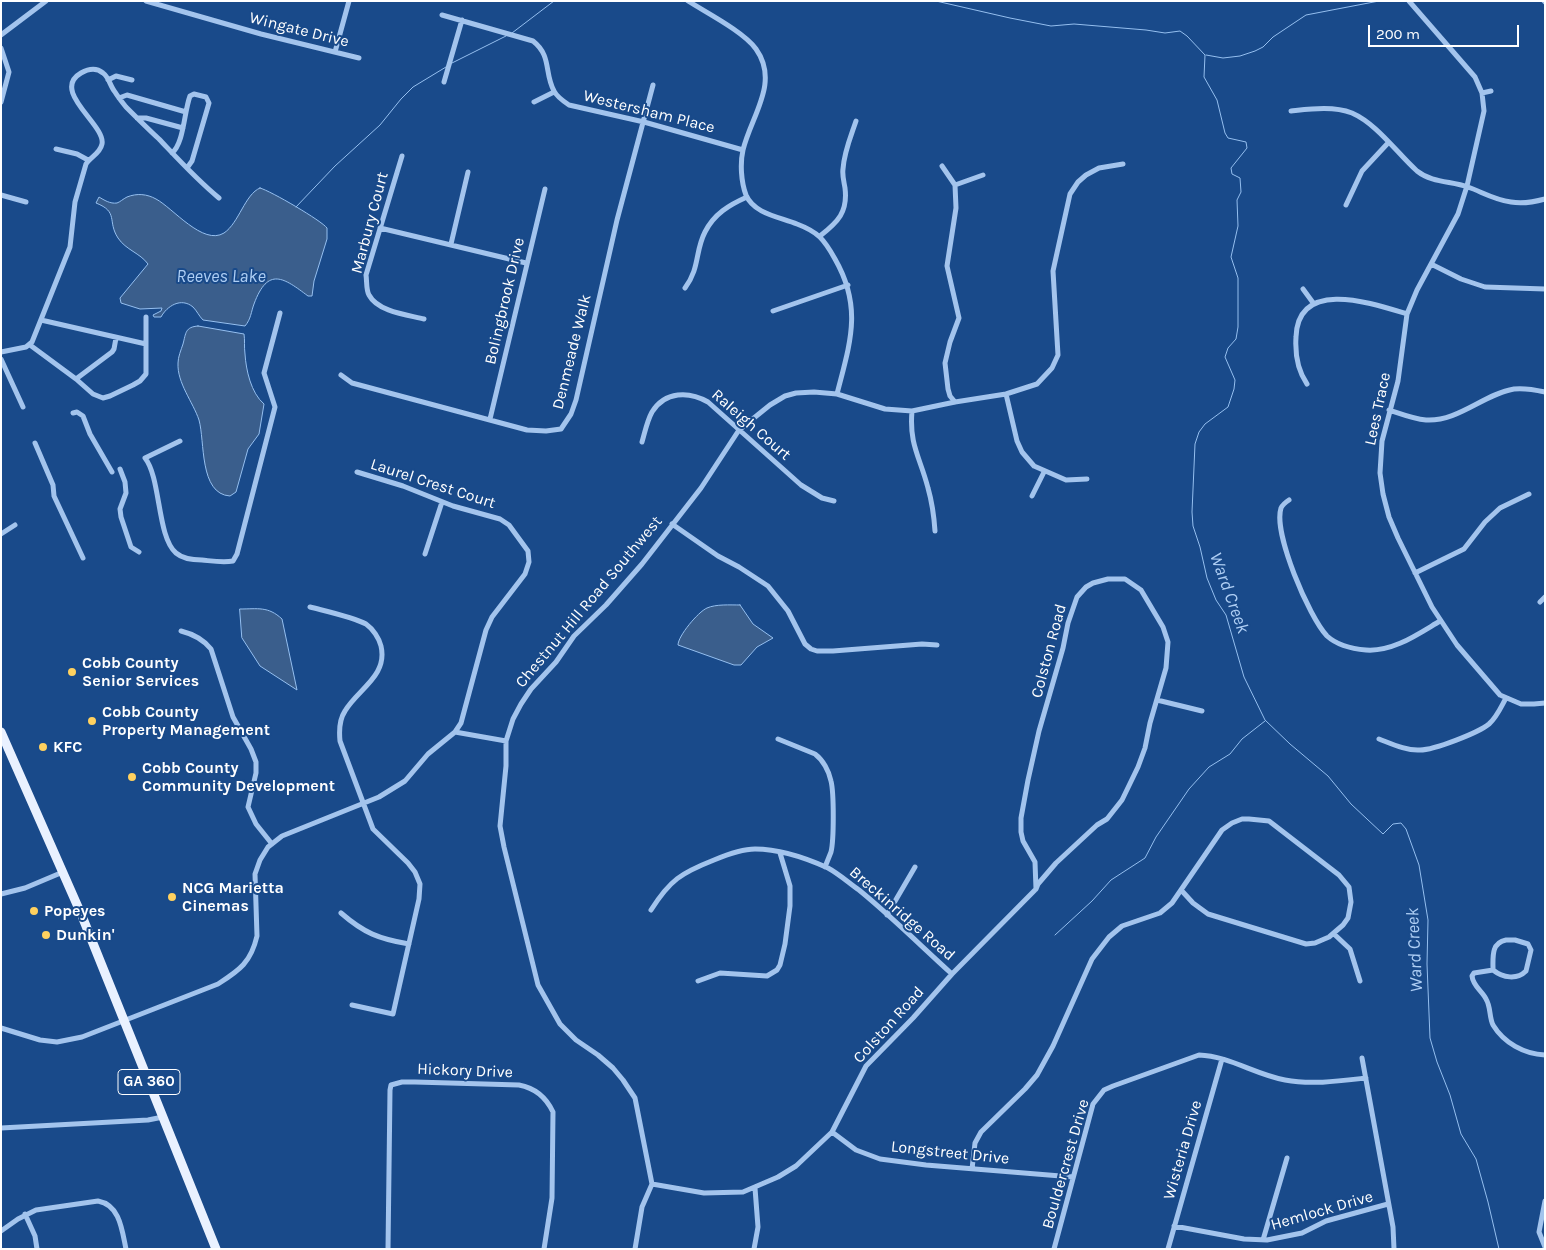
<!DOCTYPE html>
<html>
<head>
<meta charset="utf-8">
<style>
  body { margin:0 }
  #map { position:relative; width:1546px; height:1250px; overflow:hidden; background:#194a8a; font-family:Karla,sans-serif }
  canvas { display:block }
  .frame { position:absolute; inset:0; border:2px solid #fff; pointer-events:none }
  .scale { position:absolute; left:1368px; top:25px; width:151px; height:22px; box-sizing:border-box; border:2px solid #fff; border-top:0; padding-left:6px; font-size:15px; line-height:18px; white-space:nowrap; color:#fff; -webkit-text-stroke:4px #194a8a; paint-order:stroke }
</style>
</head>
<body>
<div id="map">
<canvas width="1546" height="1250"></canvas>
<div class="frame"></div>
<div class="scale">200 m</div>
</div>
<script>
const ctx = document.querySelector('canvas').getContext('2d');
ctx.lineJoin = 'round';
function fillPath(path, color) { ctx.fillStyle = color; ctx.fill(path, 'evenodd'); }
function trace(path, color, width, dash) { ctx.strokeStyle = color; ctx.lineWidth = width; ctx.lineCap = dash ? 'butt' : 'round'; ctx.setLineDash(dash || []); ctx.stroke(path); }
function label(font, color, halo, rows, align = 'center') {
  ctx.font = font + ' Karla,sans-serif'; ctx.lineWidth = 4; ctx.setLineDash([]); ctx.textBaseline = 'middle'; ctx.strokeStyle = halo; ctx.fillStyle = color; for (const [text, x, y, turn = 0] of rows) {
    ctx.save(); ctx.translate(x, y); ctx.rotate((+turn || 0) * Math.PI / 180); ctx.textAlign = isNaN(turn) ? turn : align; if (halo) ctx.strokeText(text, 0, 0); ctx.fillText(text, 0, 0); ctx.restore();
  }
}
const water = new Path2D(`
  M260,188C271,191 322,221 327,228V239L314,281L312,296H308C284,278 268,266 254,304C251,312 251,319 245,326L203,320C199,316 197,311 193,307C181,297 167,306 161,317H154L153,315L161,311L162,308L140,309L121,303L120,298L148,264C140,253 126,250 118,238C107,221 119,212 96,203L99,197C104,200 110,204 117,203C120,202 123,199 127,197C137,193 147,194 156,199C173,208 203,246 224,233C239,223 245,194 260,188Z
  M198,326L244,334C245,340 244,347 245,354C246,370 251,393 264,404L259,434L248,449L236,492L230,496C199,494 205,441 199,420C193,402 177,383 178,363C178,357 181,350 183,344C186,333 185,327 198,326Z
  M740,605L753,624L773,638L757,647L741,665H734L678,645C678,636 698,612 707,608C716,604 730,605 740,605Z
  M240,609C258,609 268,606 282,619L297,690L260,666L242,638Z`);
fillPath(water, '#3a5e8c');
trace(water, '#95bfef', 1);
trace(new Path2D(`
  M936,1L1010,18L1051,26L1074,24L1146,30L1165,33L1180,31L1187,36L1205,55L1204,77L1217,100L1225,133L1228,138L1246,142L1247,148L1231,168L1232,174L1240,178L1241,192L1237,200L1238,226L1231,257L1238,278V327L1236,339L1228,348L1225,357L1235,380L1234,389L1228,407L1205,424L1199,432L1195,444L1192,512L1193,526L1200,547L1207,578L1216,600L1226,615L1244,677L1265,720L1290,744L1328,776L1351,804L1383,834L1393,824L1401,823L1406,829L1419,865L1428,920L1427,964L1430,1038L1437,1062L1450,1095L1461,1134L1476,1159L1488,1202L1499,1249
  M512,33L554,1
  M1206,55L1223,58L1240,56L1255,51L1263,47L1273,37L1306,15L1379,1
  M452,63L506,36
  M296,207L335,166L380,125L401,99L413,87L446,67
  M1055,935L1092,901L1111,880L1145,858L1156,837L1189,789L1209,767L1230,754L1242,739L1265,721`), '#95bfef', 1);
trace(new Path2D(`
  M146,1L261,34L359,58
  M688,1C707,13 744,32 756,49C780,83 751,116 743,150C740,163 741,182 746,195C754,214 780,217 797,224C818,232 824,239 835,259C863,308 850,343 837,394
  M1409,1L1475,77L1482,93L1484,111L1467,186L1458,214L1417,290L1407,314L1398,381L1382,441L1380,473L1383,494L1389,517L1398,538L1432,607L1457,645L1500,695L1521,704H1534L1545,703
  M1544,1L1545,2
  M442,15L533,41C552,56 544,73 554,91C557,97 563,101 569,105L644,122L743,150
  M1,35L46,1
  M1,48L9,72L1,102
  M335,52L349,1
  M108,80L116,76L132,80
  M444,82L462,20
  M1482,93L1491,91
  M119,98L127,95L186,112
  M534,102L554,92
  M1291,111C1311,109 1333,106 1352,113C1377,124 1397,153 1417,171C1432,183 1451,181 1468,187C1482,192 1495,200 1511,202C1522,204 1534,202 1545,199
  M137,118H146L183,128
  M56,149L77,154L88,160
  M172,153C184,143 184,112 190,96L194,94L206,97L209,103L192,161L187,168
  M402,156L366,275C367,281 366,290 369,295C378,312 408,315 424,319
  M942,166L955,185L956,208L947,266L959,318L950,342L945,363L948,389L950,396L955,402
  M955,185L983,175
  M1,195L26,202
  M1346,205L1362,171L1388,143
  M380,228L526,263
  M820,236C838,222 848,212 845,188C844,182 842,175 843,169C844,152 851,136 856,121
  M451,244L468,172
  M1431,264L1461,279L1485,287L1545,289
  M685,288C700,268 695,251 705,232C714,214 729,205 747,197
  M1303,289L1314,304
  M773,311L848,285
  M41,320L146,344
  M30,345L76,379L93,394L103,398L110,396L133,385L140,381L146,374V317
  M1,352L26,347L32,342L70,247L75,202L86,164C90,157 100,154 102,144C106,125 50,91 81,73C88,69 96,67 103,73C109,77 110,86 115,92C118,97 122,102 126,107C137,118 148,129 159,139C178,159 197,180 219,198
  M1,359L23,407
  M341,375L352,383L527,430L546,431L561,429L571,414L576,400L617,220L653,85
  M76,379L112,352L114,349L116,338
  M1307,384C1298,371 1295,353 1296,337C1298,277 1374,304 1407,314
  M1006,394L1017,441L1022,452L1034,466L1066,480L1087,479
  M1389,410C1401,414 1414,419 1426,420C1458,422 1484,394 1514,389C1523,388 1536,390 1545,392
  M912,411C909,445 920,457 928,488C932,502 934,516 935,531
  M73,413L77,412L83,416L90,434L112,472
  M490,419L545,189
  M180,441L145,458C161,478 157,537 176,553C183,559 194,560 202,560C212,561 223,563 233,561L237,554L275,407L264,373L280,313
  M642,442C645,432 647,421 652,412C665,391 689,391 708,402L801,485L822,498L834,501
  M35,443L53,485L54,496L83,558
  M120,469L125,482L126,493L120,509L121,517L131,547L139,552
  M357,472L403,486L453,506L500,519L509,525L528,551L529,562L525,574L492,617L486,630L461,723L455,732
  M1032,496L1044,472
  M1289,500C1286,502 1283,504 1281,508C1273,533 1309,617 1327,636C1337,645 1353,649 1366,650C1393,652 1418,634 1440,621
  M672,524L718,556L739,567L768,586L788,611L805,644L811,649L817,651H833L922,644L937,645
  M1,534L15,525
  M425,554L442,502
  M1415,573L1464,549L1485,522L1500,508L1529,494
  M1540,602L1545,597
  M310,607C325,611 353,617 366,624C373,629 379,638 381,646C388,676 358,689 345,711C339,720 339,731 340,741L373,829L408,863L415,872L420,884L419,899L393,1014L352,1005
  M181,631C193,634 203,639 211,649L233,717L251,749L256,762V773L248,807L256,824L272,844
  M1157,700L1202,711
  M778,739L815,754C823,760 829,771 831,781C834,793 834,840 831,852C829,857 827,862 825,867
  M1379,739C1392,744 1407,751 1420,750C1434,750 1478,733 1489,724C1497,717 1501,707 1506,698
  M1,894L25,888L63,872
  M651,910C670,880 681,873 714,860C726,855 741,849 755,849C778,849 806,858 828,868C839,874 849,883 859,890C891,916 921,946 952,974
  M341,913C364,933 379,939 409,944
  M887,915L915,867
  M1334,934L1350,949L1360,981
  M1506,940H1515L1528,944L1531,950L1526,971C1517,980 1503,978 1493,970C1493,957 1491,943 1506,940Z
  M1493,970L1474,973L1472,976C1473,986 1482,991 1486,999C1491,1007 1489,1017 1493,1025C1504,1043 1524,1054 1545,1055
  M698,981L720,973L767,976L777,970L780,965L785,944L790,906V886L780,853
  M1,1028L40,1040L57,1042L82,1037L218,984C240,970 251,962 257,936L255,874L260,860L268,847L282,836L379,797L405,781L428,754L455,732L506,741
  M1362,1058L1393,1227L1394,1249
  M1,1128L148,1120L163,1117
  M832,1132L856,1150L880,1159L926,1165L1073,1177
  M972,1169L975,1143L981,1132L1025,1089L1037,1075L1053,1046L1092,959L1109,937L1122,926L1160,913L1172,903L1222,830L1232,823L1242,819H1249L1269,821L1339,875L1349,887L1351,902L1348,918L1343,925L1329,937L1315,943L1306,944L1208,914L1193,903L1182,891
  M652,1184L704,1193L743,1192L778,1177L796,1166L832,1132L866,1066L913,1018L952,974L1036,889L1035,862L1023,841L1021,832V818L1028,780L1039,731L1063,648L1068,623L1077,597L1086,587L1093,583L1108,579H1125L1141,590L1163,627L1168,642L1166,668L1150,723L1145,748L1138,767L1122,800L1107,819L1097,825L1056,863L1038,884L1036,889
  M1545,1201L1539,1232L1545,1247
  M25,1214L35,1236L37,1249
  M1174,1226L1244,1239L1267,1240L1302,1233L1326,1221L1388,1204
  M1,1231L18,1219L36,1210L98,1201C120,1205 122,1230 126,1249
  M1263,1240L1287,1158
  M388,1249L390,1090L391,1085L402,1082H415L519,1085C535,1088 546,1097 553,1112L552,1198L544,1249
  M635,1249L642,1207L652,1184L635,1098L623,1080L613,1068L598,1055L576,1040L560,1024L538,985L504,847L500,826L506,766V741L513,719L521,704L531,689L556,662L574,636L606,605L642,564L701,488L739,430L770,405L785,396L796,393L814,392L837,394L885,409L912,411L955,402L1006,394L1037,384L1052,368L1058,355L1053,271L1070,194L1078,182L1086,175L1099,168L1123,164
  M754,1249L758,1227L755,1188
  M1054,1249L1093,1104L1104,1090L1113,1086L1199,1055C1229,1056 1256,1075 1285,1080C1311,1085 1340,1081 1366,1078
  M1168,1249L1222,1059`), '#a3c4ed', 5);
trace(new Path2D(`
  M1,732L82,916L216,1249`), '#e9f1ff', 9);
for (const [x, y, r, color] of [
  [72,672,5,"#ffd15f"],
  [92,721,5,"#ffd15f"],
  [43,747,5,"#ffd15f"],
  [132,777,5,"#ffd15f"],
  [172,897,5,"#ffd15f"],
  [34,911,5,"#ffd15f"],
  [46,935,5,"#ffd15f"]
]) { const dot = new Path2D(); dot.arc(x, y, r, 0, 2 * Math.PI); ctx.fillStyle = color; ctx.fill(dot); trace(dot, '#194a8a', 2); }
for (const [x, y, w] of [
  [149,1082,62]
]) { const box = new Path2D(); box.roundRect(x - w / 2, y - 12.5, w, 25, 4); ctx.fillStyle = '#194a8a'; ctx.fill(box); trace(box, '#fff', 1); }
label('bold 15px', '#fff', null, [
  ["GA 360",149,1082]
]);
label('16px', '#fff', '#194a8a', [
  ["Wingate Drive",299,30,14],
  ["Westersham Place",649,112,14],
  ["Marbury Court",370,223,-75],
  ["Bolingbrook Drive",505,301,-77],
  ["Denmeade Walk",572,352,-76],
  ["Lees Trace",1378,409,-78],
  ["Raleigh Court",751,425,41],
  ["Laurel Crest Court",433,484,18],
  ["Chestnut Hill Road Southwest",589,602,-50],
  ["Colston Road",1049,651,-75],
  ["Breckinridge Road",902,914,41],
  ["Colston Road",889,1025,-48],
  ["Hickory Drive",465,1071,2],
  ["Wisteria Drive",1183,1150,-74],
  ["Longstreet Drive",950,1153,6],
  ["Bouldercrest Drive",1066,1164,-74],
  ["Hemlock Drive",1322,1211,-16]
]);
label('bold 16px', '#fff', '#194a8a', [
  ["Cobb County",82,663],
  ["Senior Services",82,681],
  ["Cobb County",102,712],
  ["Property Management",102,730],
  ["KFC",53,747],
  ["Cobb County",142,768],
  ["Community Development",142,786],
  ["NCG Marietta",182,888],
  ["Cinemas",182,906],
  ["Popeyes",44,911],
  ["Dunkin'",56,935]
], 'left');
label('italic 18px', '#aecef4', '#194a8a', [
  ["Reeves Lake",221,277],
  ["Ward Creek",1229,593,70],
  ["Ward Creek",1415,950,-93]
]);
</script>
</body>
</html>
